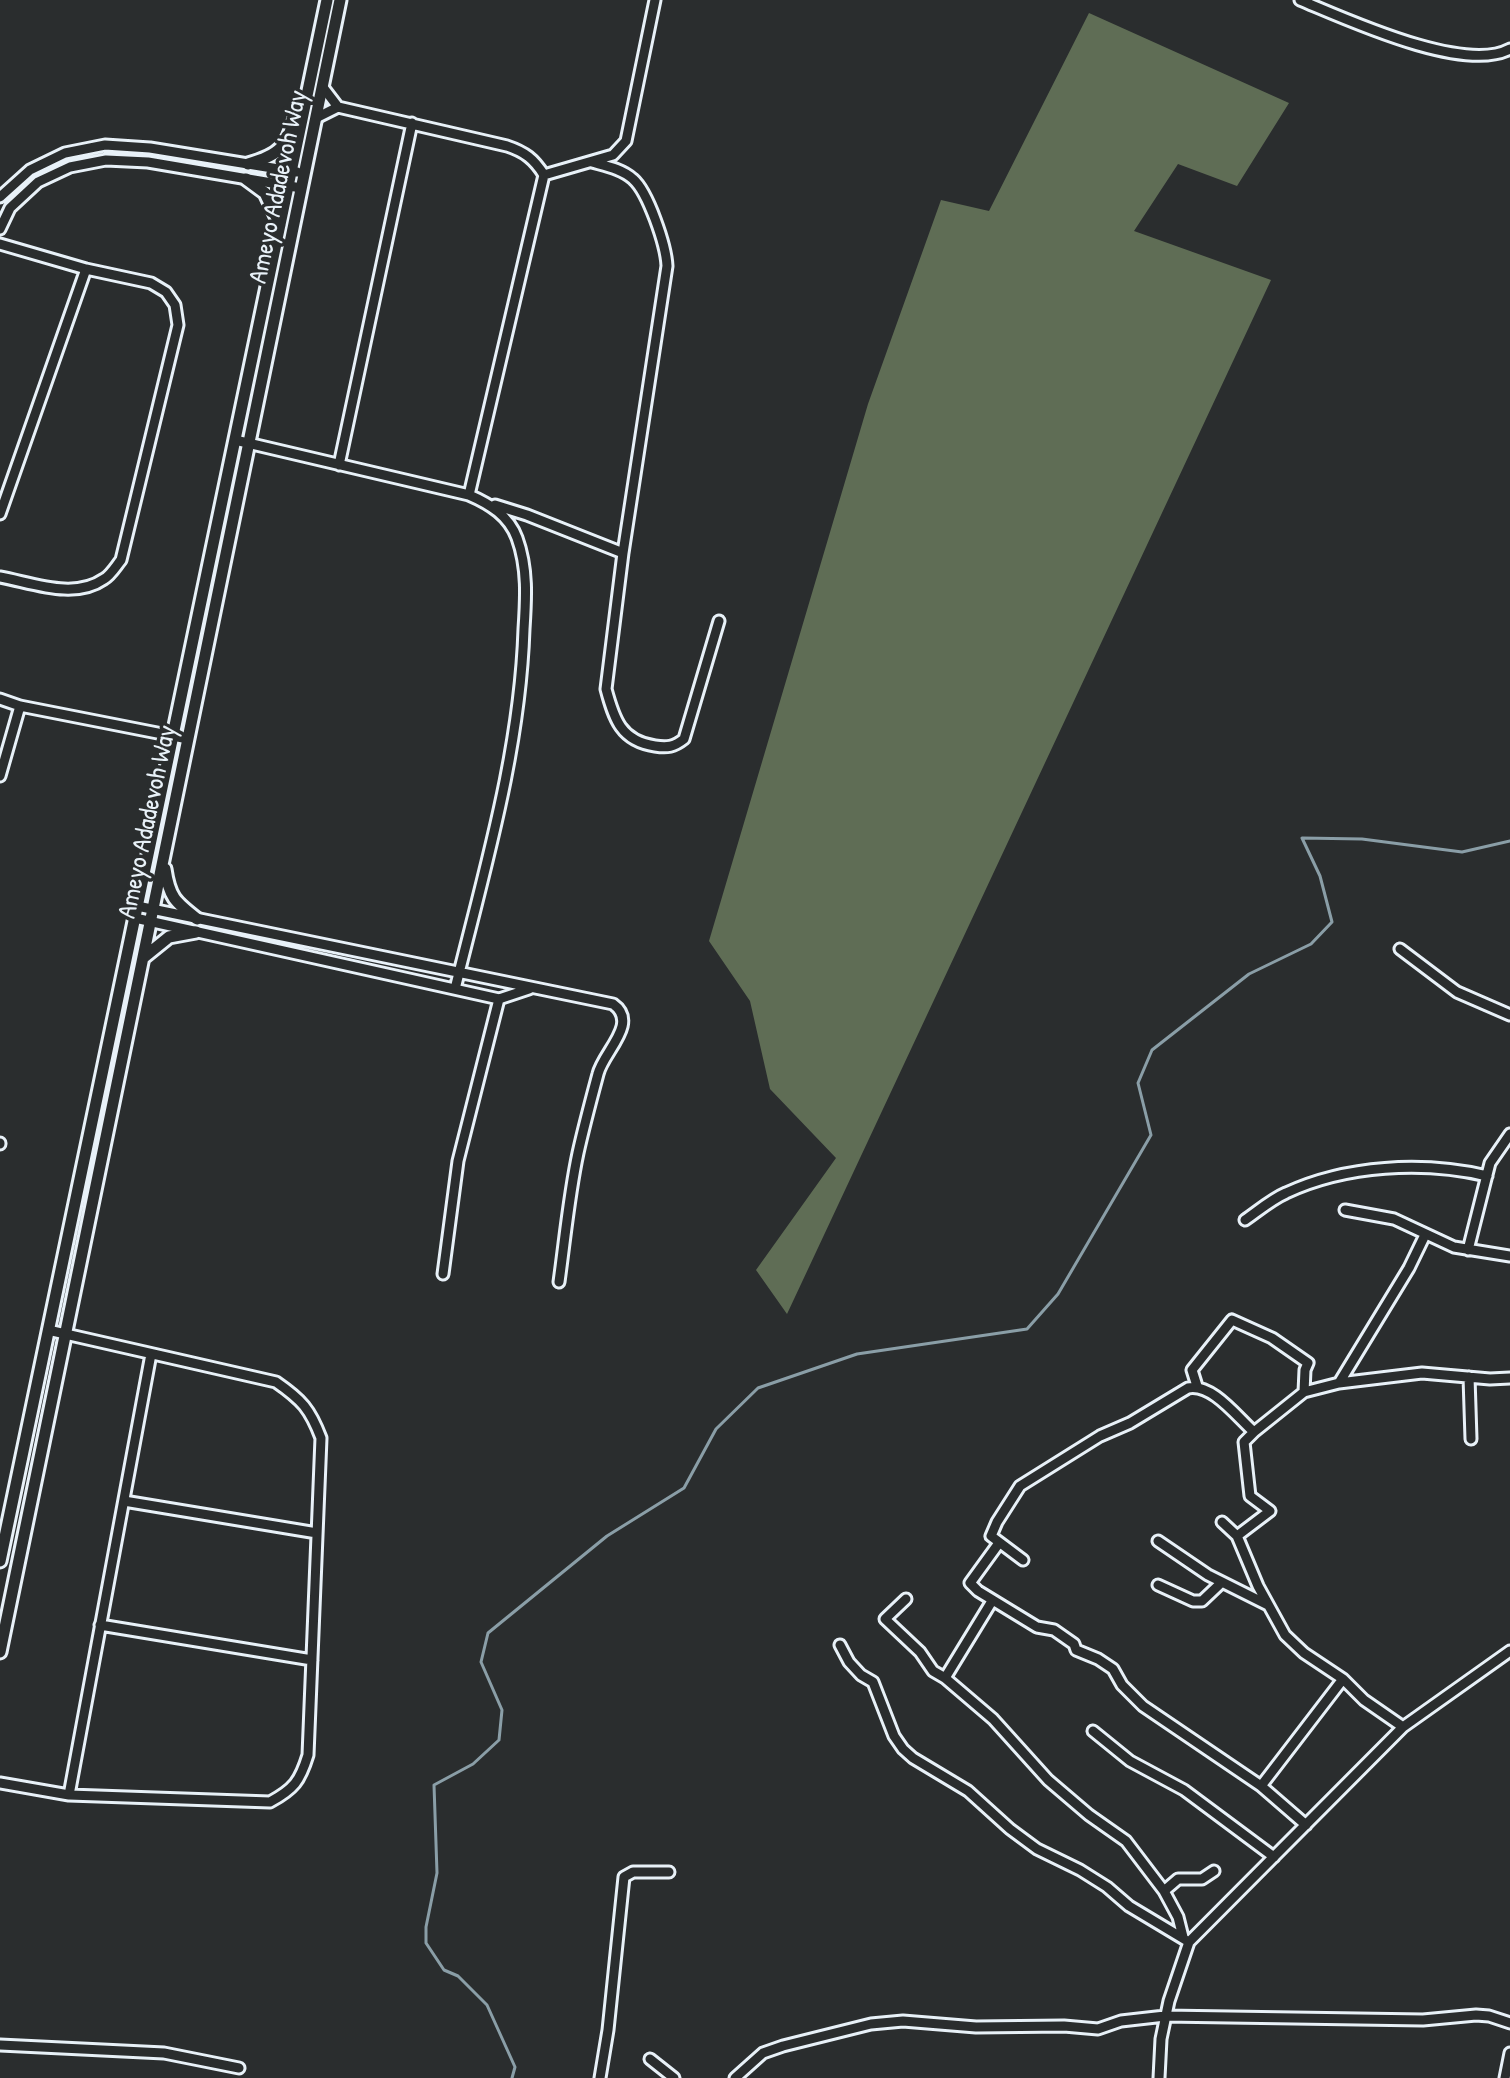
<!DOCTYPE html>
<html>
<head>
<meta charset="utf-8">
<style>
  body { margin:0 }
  canvas { display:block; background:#2a2d2e }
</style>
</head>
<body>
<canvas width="1510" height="2078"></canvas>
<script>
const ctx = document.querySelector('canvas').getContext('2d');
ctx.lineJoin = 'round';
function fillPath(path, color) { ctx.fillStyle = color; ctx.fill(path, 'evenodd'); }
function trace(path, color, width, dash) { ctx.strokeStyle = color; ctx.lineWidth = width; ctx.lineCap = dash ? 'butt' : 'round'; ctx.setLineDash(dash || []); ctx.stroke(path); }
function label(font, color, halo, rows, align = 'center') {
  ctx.font = font + ' "Patrick Hand",sans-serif'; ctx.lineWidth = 7; ctx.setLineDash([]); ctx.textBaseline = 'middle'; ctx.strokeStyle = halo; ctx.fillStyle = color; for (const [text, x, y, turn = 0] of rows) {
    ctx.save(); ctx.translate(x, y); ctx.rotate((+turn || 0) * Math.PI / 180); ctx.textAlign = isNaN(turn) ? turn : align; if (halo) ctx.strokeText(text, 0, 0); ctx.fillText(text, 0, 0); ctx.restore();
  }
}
fillPath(new Path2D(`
  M1089,13L1289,103L1237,186L1178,164L1134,231L1271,280L787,1314L756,1270L836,1158L770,1089L750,1001L709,941L868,404L941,200L989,211Z`), '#5f6d55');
trace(new Path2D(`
  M512,2078L515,2067L487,2005L458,1976L444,1970L426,1943V1927L437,1873L434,1785L473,1764L499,1740L502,1710L481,1662L488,1633L607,1536L684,1488L716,1429L758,1388L857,1354L1027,1329L1058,1294L1151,1135L1138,1083L1152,1050L1249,974L1311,944L1332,922L1320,876L1302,838L1362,839L1462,852L1510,841`), '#8a9ea7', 3);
const minor = new Path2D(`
  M1300,0C1346,19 1464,74 1510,49
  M322,86L338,107
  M316,118L338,107L507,146C525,152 534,159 544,175L469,495
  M592,162C606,166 622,169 633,179C648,192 666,245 667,266L623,553L606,689C614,719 621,741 655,746C667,748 674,747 684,739L719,621
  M544,175L613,155L626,141L655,0
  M0,197L30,170L65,153L105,145L150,148L297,172
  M0,229L10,208L38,182L70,167L106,160L148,162L301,188
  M0,244L86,269L151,283L166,292L175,305L178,325L121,560C116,566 111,575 104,579C74,600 33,583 0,577
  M235,440L469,495C490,504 509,516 517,538C528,568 526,599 524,629C520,752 484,871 455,989
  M339,465L412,123
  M495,505L527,515L623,553
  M0,514L86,269
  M0,699L20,706L188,739
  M0,776L20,706
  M137,906L613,1004C640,1023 603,1052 598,1074C591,1100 584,1126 578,1153C569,1195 565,1239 559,1282
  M135,918L499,999L529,989
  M1400,949L1457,992L1510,1015
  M0,1143V1144
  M1345,1210L1394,1219L1454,1247L1510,1256
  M1245,1220C1258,1211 1272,1199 1286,1193C1346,1165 1423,1161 1487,1176
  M1468,1250L1490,1163L1510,1134
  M443,1274L458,1161L499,999
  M1469,1377L1471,1439
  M1339,1383L1409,1268L1425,1235
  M1197,1386L1192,1370L1232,1320L1272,1338L1308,1363L1305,1370L1304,1392
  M1254,1432L1244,1442L1250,1496L1270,1511L1237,1536L1258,1586L1285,1635L1304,1653L1343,1679L1364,1700L1403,1727
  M124,1501L317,1533
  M1222,1522L1237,1536
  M1158,1541L1208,1575L1268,1605
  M999,1543L970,1583L978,1591L1037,1627L1054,1630L1074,1644L1076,1650L1098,1659L1113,1669L1122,1685L1143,1706L1261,1786L1306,1825
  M1023,1560L991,1536L997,1522L1020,1486L1100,1436L1130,1423L1188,1388C1212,1383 1237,1417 1254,1432L1304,1392L1339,1383L1422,1373L1490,1379L1510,1378
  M1158,1585L1193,1601H1202L1221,1583
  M906,1599L885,1619L920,1652L933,1671L945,1678
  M992,1601L945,1678L993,1719L1048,1780L1089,1815L1126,1841L1164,1891L1178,1917L1183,1937
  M100,1625L312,1660
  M840,1645L849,1662L861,1675L873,1682L894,1736L903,1749L913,1758L968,1791L1010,1829L1037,1849L1080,1870L1107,1887L1129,1906L1189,1942
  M1093,1731L1130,1761L1184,1790L1274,1857
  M0,1783L69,1795L270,1802C294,1789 300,1781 308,1755L321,1438C310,1409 302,1400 276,1382L48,1330
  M1261,1786L1343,1679
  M69,1795L151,1354
  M1164,1891L1178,1879H1202L1214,1871
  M0,2045L164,2053L239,2068
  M650,2059L674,2078
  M600,2078L608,2030L624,1877L633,1872H669
  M735,2078L763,2053L783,2046L871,2024L903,2021L976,2027L1064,2026L1098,2029L1121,2021L1165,2016L1423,2020L1476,2015L1489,2016L1510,2023
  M1159,2078L1161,2039L1169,2001L1189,1942L1403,1727L1510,1651
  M1505,2078L1510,2053`);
const tertiary = new Path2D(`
  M248,164C288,153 286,142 299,107
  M246,179L265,193L280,225
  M165,869C169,897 175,902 197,919
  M143,958L169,937L196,932
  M0,1561L327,0
  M0,1652L340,0`);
trace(minor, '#e8f1f8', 15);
trace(tertiary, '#e8f1f8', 17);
trace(minor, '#2a2d2e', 9);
trace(tertiary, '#2a2d2e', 11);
label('26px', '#e8f1f8', '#2a2d2e', [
  ["Ameyo Adadevoh Way",279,187,-78],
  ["Ameyo Adadevoh Way",148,822,-78]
]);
</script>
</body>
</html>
